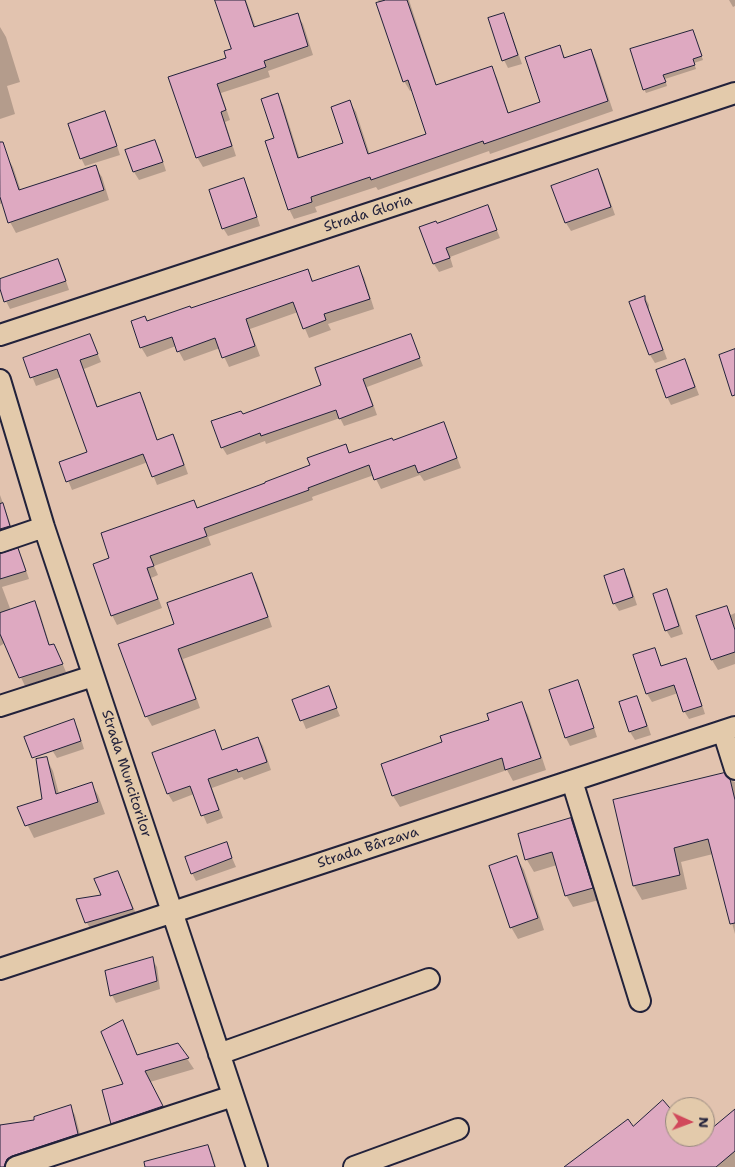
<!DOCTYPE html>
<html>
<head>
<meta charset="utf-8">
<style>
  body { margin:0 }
  #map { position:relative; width:735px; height:1167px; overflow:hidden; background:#e2c3af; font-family:"Shantell Sans",sans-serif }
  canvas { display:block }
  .north { position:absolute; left:665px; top:1097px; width:50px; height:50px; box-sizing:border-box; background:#e3caab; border:1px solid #96877e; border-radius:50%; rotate:92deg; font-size:14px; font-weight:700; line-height:20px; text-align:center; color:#22223b }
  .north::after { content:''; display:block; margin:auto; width:18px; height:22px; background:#d1495b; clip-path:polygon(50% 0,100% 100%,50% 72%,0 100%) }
</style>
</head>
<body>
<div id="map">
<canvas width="735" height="1167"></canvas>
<div class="north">N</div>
</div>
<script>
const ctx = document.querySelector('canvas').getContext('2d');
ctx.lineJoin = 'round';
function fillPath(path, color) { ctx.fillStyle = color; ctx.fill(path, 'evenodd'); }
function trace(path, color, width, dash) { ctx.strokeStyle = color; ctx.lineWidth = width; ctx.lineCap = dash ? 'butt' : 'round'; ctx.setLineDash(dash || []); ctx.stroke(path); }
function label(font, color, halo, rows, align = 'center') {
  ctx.font = font + ' "Shantell Sans",sans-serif'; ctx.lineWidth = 4; ctx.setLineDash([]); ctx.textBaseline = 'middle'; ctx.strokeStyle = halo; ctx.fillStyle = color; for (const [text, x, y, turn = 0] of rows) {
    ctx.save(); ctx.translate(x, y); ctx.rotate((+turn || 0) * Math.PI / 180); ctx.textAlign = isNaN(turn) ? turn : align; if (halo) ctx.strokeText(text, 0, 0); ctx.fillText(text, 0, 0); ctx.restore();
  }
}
fillPath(new Path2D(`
  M216,0H246L256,28L297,15L303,24L313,55L268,71L270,77L221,93L230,120L225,122L236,156L203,167L197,157L170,78L228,59L233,50Z
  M378,0H409L437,86L492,68L497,78L509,114L542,103L559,47L566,59L591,50L596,60L613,111L490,154L489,151L378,190L376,187L315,207L317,212L294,219L289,209L276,139L277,95L283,105L300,159L344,144L350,102L356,112L370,155L428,135L413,90L410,91L404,81Z
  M729,0H735V6L733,7Z
  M504,15L508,23L522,64L508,68L504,60Z
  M0,27L6,37L20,82L7,86L15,114L0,119Z
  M693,31L703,60L694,63L696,69L665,79L667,86L646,93L644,89Z
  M104,113L109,121L120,155L85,166L81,158Z
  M154,141L159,149L166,171L139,180L134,172L127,151Z
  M7,157L13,167L21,191L95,167L102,177L109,200L16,233L10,222L3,203L0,204V159Z
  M597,170L602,178L615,215L571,231L566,223L553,187Z
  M243,180L248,188L260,226L228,236L223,228Z
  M487,206L500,238L450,257L453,267L439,272L434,264L437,224Z
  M57,261L62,269L69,290L10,309L6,301L0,280Z
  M359,268L364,277L374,309L328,324L331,330L309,338L298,312L250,329L260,356L229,367L220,348L184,361L176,346L147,357L141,347L148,322L191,310L307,271L314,282Z
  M645,297L649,305V310L667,359L655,363L650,355L631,302Z
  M90,335L101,362L84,369L98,408L139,393L144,401L158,441L172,435L177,443L188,474L157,485L148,462L72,490L61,463L88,453L61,377L36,386L25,359Z
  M411,336L423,366L367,387L377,415L344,426L340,418L266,444L265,441L227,455L222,447L243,415L322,386Z
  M685,361L689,369L699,395L671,405L667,397Z
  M443,423L448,433L461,468L424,481L420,475L381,489L374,475L312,497L313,500L208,537L211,545L154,566L158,575L151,578L162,608L117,625L112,615L111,558L194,502L197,508L311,466L346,446L350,454L392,441Z
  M0,495L14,534L0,539Z
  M17,550L22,558L29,579L2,587L11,611L34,602L39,610L50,646L58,653L66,672L25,686L5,643L0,646V554Z
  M623,570L628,578L637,605L619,611L614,603Z
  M251,574L257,583L272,627L183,659L200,708L152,726L147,717L119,645L176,624Z
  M667,590L671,598L683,634L671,638L666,630Z
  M726,608L731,615L735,613V664L718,670L712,660Z
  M654,649L662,667L685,659L690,667L705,714L689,719L684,711L678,693L652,702L647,694L635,656Z
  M577,682L582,690L597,737L570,746L566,738Z
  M328,688L340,716L306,729L294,700Z
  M637,698L641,706L651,735L635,740L630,732L621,703Z
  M522,704L528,715L546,770L513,781L507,770L400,807L393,796L383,765L443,743Z
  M73,721L78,729L84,749L57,758L52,750Z
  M214,732L223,751L258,738L263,746L271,770L244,780L242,777L212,788L223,818L207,824L194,794L173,802L168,794L154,754Z
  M46,758L53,771L59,794L91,783L98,795L105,814L34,838L19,808L44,800Z
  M727,779L735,782V934L713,854L681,862L687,889L642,900L634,886Z
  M571,820L578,832L599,900L573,907L566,895L557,865L534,872L527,860L519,835Z
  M226,844L236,867L196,881L192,873Z
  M517,858L524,870L544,930L518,939L511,927Z
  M117,872L124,885L139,921L94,935L87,923L77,900L103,896Z
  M152,959L157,967L160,989L116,1003L112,995Z
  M123,1022L138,1056L178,1045L194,1069L150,1082L168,1117L118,1133L112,1123L125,1084Z
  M70,1107L75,1115L82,1142L12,1167H0V1126L36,1121Z
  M735,1111V1167H566L633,1128L675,1116V1137H705Z
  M208,1146L212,1154L216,1167H175Z`), '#0003');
const building = new Path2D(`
  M215,0H245L254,27L298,13L308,46L264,61L266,67L217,84L226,110L221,112L232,146L196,158L168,77L226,58L224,51L231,49Z
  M386,0H407L436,85L492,66L508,113L540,102L525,57L560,45L564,58L591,49L608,101L484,144L483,141L371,180L370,177L311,197L312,202L288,210L265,141L274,138L261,99L278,93L298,158L343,143L331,107L350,100L368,154L426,134L408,80L403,82L376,3Z
  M504,13L518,55L502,61L488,18Z
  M693,30L702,56L693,59L695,65L663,75L666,82L643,90L630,49Z
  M105,111L117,146L80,159L68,124Z
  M155,140L163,162L133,172L125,150Z
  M0,142H3L19,190L96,165L104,190L8,223L0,197Z
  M598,169L611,207L565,223L551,186Z
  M244,178L257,217L222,229L209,190Z
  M488,205L497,230L446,248L450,258L433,264L419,227L436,221L437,223Z
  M58,259L66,281L4,302L0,289V279Z
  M359,266L370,299L324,314L326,320L303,329L293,302L246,319L255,346L222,358L215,338L177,352L172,337L140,348L131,321L145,316L147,321L190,306L191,308L308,269L312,281Z
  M645,296V300L663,350L649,355L629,302Z
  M90,334L98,354L80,360L97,407L140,392L157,440L173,434L184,465L152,477L143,454L66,482L59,462L87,452L57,369L30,378L23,358Z
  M411,334L420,358L363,379L373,406L339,419L336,410L261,436L260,433L221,448L211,421L241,411L243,414L321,385L315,368Z
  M735,349V395L732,396L719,355Z
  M685,359L695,387L666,398L656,370Z
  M444,422L457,458L418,473L415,465L374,480L369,465L308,488L309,490L204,528L207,536L150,556L154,566L147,568L158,599L111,616L93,564L109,558L101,533L194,500L197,508L265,483V482L310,465L307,458L346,444L349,453L392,438L393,440Z
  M3,503L10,526L0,529V504Z
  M18,548L26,571L0,579V554Z
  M624,569L633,597L613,604L604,576Z
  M252,573L268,617L178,649L196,699L145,717L118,644L174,624L167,603Z
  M667,589L679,626L665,631L653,594Z
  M35,601L49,645L54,644L63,664L19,678L0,634V613Z
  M727,606L735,630V652L711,660L696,616Z
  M655,648L661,666L686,658L702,706L683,712L674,685L646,694L633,655Z
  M578,680L594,728L565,738L549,690Z
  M329,686L337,708L300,721L292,700Z
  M637,696L647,726L629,732L619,702Z
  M522,702L541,758L505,770L502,758L392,796L381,764L442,742L440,736L489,720L487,714Z
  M74,719L81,741L32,758L24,737Z
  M215,730L222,750L258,737L267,762L238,772L237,769L208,779L219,810L201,816L190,786L167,794L152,753Z
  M47,757L56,794L92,782L98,802L25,826L17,807L42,799L36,759Z
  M724,773L730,779L735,800V923L730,924L708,839L674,848L680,875L633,886L613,800Z
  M571,818L593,888L565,896L552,852L525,860L518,834Z
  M227,842L232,858L191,874L185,857Z
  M517,856L538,918L510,928L489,866Z
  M118,871L133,909L85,923L76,899L101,895L94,879Z
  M153,957L157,981L110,996L105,971Z
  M123,1020L137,1055L178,1043L189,1058L145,1071L163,1106L111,1124L102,1090L123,1084L101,1032Z
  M663,1100L675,1114V1137H705V1134L735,1109V1151L716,1167H564L628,1119L633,1126Z
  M71,1105L78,1134L12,1156L7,1159L4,1167H0V1125L34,1120V1117Z
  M208,1145L215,1167H145L144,1162Z`);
fillPath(building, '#dea9c1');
trace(building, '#22223b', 1);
const minor = new Path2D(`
  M0,335L735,93
  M0,380L44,527L257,1167
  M0,542L44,527
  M0,706L93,676
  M723,731L735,769
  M572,781L640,1001
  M0,969L735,727
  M219,1054L429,979
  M16,1167L233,1096
  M354,1167L458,1129`);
trace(minor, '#22223b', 24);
trace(minor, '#e3caab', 20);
label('14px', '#22223b', '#e3caab', [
  ["Strada Gloria",368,214,-18],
  ["Strada Muncitorilor",126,774,72],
  ["Strada Bârzava",368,848,-18]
]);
</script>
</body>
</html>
